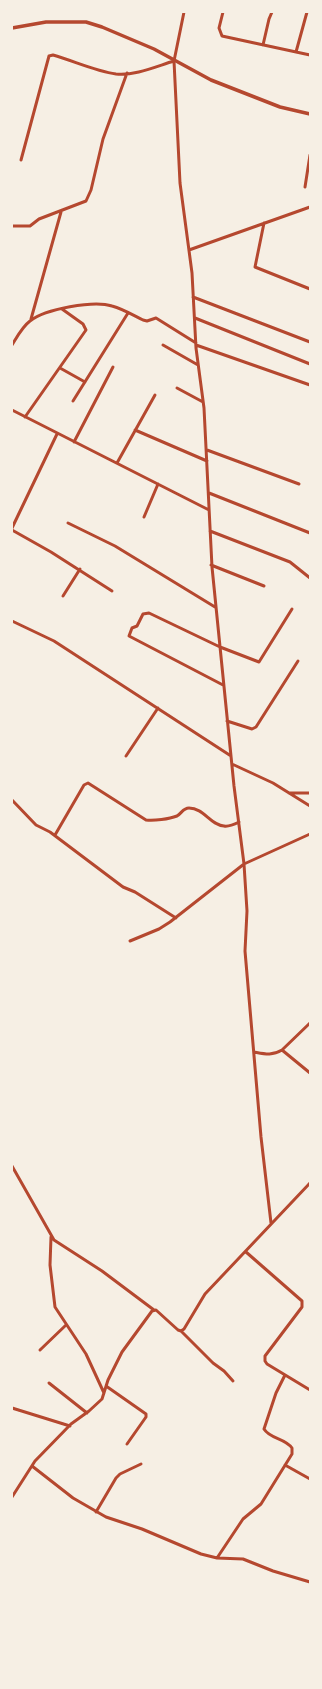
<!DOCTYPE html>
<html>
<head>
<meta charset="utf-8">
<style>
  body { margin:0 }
  #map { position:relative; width:322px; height:1689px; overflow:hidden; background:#f6efe4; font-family:"PT Sans Narrow",sans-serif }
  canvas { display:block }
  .frame { position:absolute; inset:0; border:13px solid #f6efe4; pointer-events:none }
</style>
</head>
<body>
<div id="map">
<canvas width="322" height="1689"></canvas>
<div class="frame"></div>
</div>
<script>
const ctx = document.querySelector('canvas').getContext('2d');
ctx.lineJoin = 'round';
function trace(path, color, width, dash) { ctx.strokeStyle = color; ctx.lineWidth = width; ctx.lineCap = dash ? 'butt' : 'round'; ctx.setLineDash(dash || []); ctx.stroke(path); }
trace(new Path2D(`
  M184,12L174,61L180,183L192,273L196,348L204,408L212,567L234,786L244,864L247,911L245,951L261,1137L271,1223
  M223,12L219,28L222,36L310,55
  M263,45L269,19L272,12
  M296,52L307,12
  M21,160L49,56L53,55C74,61 95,71 116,74C135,76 157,66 174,61
  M305,187L310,155
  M264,223L255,267L310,289
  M12,226H30L39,219L86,201L91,190L103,139L127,73
  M189,250L310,207
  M193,297L310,342
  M195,318L310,364
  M31,319L61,212
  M12,345C17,337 22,327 30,321C45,309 94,300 112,306C123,309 133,315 143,320L147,321L156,318L196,343
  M163,345L198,365
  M196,345L310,385
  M60,368L85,382
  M177,388L203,402
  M73,401L128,313
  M12,410L209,510
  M25,417L86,330L83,324L62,309
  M135,430L207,461
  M74,442L113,367
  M207,450L299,484
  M117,463L155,395
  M209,493L310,533
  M144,517L158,484
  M68,523L115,546L215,607
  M12,528L57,434
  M12,530L51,552L112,591
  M210,531L290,562L310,578
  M211,565L264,586
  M63,596L80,569
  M12,621L54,641L231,756
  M223,685L129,636L132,628L137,626L143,614L149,613L220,647L259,662L292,609
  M227,721L252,729L256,727L298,661
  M126,756L158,708
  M232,764L273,783L310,806
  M289,793H310
  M12,800L36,825L50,832L123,887L135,892L176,918
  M55,835L84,785L88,783L146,820C154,821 169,819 177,816C182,813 183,808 189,808C204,808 210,825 224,826C229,827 235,824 239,822
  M130,941L159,929L170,922L244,864L310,834
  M282,1050L310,1073
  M254,1052C265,1054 272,1056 282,1050L310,1023
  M12,1166L54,1240L102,1271L154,1310
  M51,1237L50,1265L55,1307L86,1354L104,1393
  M246,1252L302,1301V1307L265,1356V1361L267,1364L310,1390
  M181,1331L213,1363L224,1371L233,1381
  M40,1350L66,1325
  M49,1383L87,1413
  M106,1386L146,1414V1417L127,1444
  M12,1408L70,1426
  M285,1465L310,1479
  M32,1466L73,1498L106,1517L142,1529L201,1554L217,1558L243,1559L273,1571L310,1582
  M12,1497L35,1461L71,1424L89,1411L102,1399L108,1380L122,1352L152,1311L156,1310L178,1330L181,1331L184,1329L205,1294L310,1183
  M96,1512L116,1478L120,1474L141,1464
  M217,1558L243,1519L261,1504L292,1454V1448C285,1438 270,1439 264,1429L276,1393L285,1375`), '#b5482f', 3);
trace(new Path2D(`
  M12,28L46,22H86L102,27L154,49L211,80L280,107L310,114`), '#b5482f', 3.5);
</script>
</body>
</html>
